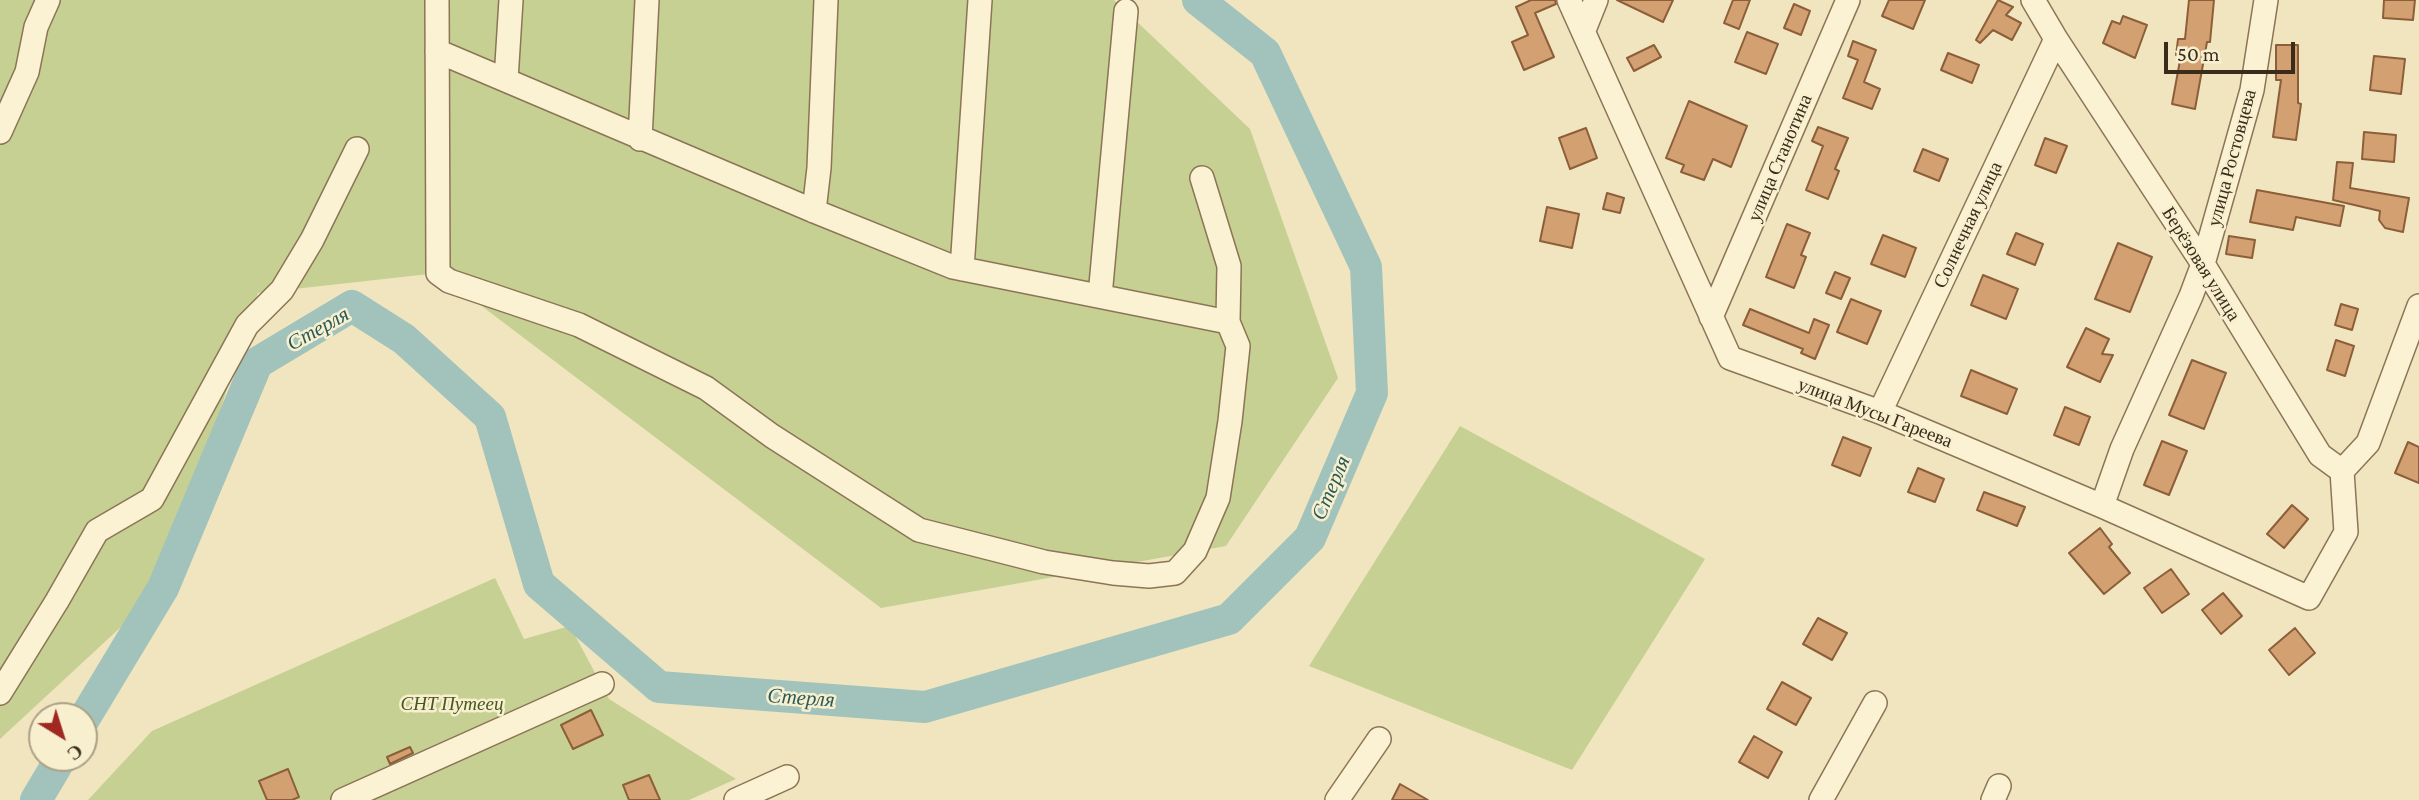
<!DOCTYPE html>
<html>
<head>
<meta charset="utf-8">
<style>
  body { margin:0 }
  #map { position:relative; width:2419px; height:800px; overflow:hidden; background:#f1e5bf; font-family:"Crimson Pro",serif }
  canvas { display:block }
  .north { position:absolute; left:28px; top:702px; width:70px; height:70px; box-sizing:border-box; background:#f8efcf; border:2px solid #aca187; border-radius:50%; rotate:142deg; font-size:19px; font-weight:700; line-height:28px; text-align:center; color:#392c1b }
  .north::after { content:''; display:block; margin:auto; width:24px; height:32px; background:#9f2821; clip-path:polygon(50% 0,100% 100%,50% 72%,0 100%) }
  .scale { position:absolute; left:2164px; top:42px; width:131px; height:32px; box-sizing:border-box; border:4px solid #392c1b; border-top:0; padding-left:9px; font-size:21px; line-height:24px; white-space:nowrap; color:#392c1b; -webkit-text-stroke:5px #f8efcf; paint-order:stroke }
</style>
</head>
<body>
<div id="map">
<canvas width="2419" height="800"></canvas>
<div class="north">С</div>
<div class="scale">50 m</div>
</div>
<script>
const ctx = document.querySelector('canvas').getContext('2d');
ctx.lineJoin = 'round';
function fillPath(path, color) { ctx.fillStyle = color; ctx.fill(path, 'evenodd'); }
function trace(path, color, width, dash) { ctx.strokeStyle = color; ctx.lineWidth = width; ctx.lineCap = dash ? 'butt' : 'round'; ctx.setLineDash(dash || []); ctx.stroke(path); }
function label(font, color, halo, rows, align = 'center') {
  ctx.font = font + ' "Crimson Pro",serif'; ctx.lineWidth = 5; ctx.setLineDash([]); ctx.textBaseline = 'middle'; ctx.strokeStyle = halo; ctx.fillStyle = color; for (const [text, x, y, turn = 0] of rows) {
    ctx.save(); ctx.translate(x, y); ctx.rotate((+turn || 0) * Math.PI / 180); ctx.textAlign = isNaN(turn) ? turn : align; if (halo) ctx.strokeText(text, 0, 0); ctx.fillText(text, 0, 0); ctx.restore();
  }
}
fillPath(new Path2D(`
  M0,0H1114L1250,129L1338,378L1226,546L881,608L438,273L258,293L163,588L0,739Z
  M1460,426L1705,559L1572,770L1309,666Z
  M495,578L524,639L570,626L609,699L736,779L689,800H88L152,731Z`), '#c5d092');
trace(new Path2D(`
  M84,719L163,588L257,363L352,306L404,339L490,417L539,584L659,687L925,707L1229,619L1310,538L1372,393L1366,267L1265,53L1198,0
  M36,800L61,758`), '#a2c3bb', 32);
const building = new Path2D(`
  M1531,0H1555L1556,4L1535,13L1554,57L1524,70L1512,42L1528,35L1516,7Z
  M1617,0H1673L1663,22Z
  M1733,0H1750L1739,29L1724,23Z
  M1889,0H1925L1913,29L1882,16Z
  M1998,0L2013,7L2006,15L2021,23L2012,40L1993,30L1980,43L1976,40Z
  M2189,0H2214L2210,42H2207L2195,109L2172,104L2181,55H2176L2178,39H2185Z
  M2384,0H2415L2413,20L2383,18Z
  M1794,4L1810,11L1801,35L1784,28Z
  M2123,16L2147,25L2135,58L2103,43L2112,21L2120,24Z
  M1747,32L1778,44L1766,74L1735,62Z
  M1853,41L1876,50L1864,82L1880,89L1872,109L1843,98L1858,60L1848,56Z
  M1654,45L1661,57L1634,71L1627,58Z
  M2276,45H2298V103L2301,104L2296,140L2273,137L2281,80H2276Z
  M1948,53L1979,65L1972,83L1941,70Z
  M2374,56L2405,59L2401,94L2370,90Z
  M1689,101L1747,126L1731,167L1713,159L1704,180L1681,172L1684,165L1666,158Z
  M1818,127L1848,138L1835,169L1839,171L1828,199L1806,190L1823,146L1812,141Z
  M1586,128L1597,158L1570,169L1559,138Z
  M2364,132L2396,135L2394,162L2362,159Z
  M2045,138L2067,146L2056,173L2035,165Z
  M1923,149L1948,159L1939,181L1914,171Z
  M2337,162L2353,163L2350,188L2409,198L2403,232L2385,228L2379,220L2380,211L2333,200Z
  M2257,190L2344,206L2340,226L2296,217L2293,230L2250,222Z
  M1607,193L1624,198L1620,213L1603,209Z
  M1547,207L1579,214L1572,248L1540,241Z
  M1787,224L1810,233L1801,255L1806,257L1794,288L1766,277Z
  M2016,233L2043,244L2035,265L2007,254Z
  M1883,235L1916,248L1905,277L1871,264Z
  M2229,236L2255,240L2252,258L2226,254Z
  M2118,243L2152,257L2130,312L2095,299Z
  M1835,272L1850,278L1841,299L1826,293Z
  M1983,275L2018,289L2006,319L1971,305Z
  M1851,299L1881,311L1867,344L1837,332Z
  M2341,304L2358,309L2352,330L2335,325Z
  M1750,309L1809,333L1814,319L1829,325L1815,359L1801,353L1803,349L1743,325Z
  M2086,328L2109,339L2102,354L2113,355L2100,382L2067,367Z
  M2336,340L2354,346L2345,376L2327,370Z
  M2192,360L2226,373L2204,429L2169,415Z
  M1971,370L2017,389L2007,414L1961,396Z
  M2065,407L2090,417L2079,445L2054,435Z
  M1843,437L1871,448L1860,476L1832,465Z
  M2162,441L2187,451L2169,495L2144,485Z
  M2408,442L2419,447V483L2395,473Z
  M1918,468L1944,479L1935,502L1908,492Z
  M1984,492L2025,507L2017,526L1977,510Z
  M2292,505L2308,519L2284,548L2267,534Z
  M2100,528L2112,544L2109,547L2130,573L2104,594L2069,553Z
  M2171,569L2189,594L2162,613L2144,588Z
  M2223,593L2242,616L2221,634L2202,610Z
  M1818,618L1847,633L1832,660L1803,644Z
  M2295,628L2315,653L2289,675L2269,650Z
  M1782,682L1811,698L1796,725L1767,709Z
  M591,710L603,735L573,749L561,725Z
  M1754,736L1782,752L1768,778L1739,762Z
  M410,747L413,753L390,764L387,757Z
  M288,769L299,797L292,800H267L259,781Z
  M649,775L660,800H629L623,785Z
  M1400,784L1428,800H1392Z`);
fillPath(building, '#d2a071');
trace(building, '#8c5f3a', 2);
const minor = new Path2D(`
  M437,0L438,273L449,281L579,325L706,388L772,436L919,530L1044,562L1113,573L1149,576L1175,573L1195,551L1218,498L1230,421L1238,346L1228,322
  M1569,0L1730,358L1880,412L2102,506L2309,598L2346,532L2342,471
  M2033,0L2056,39L2203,264L2320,455L2342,471
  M1584,30L1596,0
  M437,51L814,211L953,267L1228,322L1229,266L1202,178
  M506,80L511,0
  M0,132L27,72L36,27L48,0
  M640,139L647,0
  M814,211L819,168L826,0
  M962,269L980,0
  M1100,296L1126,11
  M1711,317L1848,0
  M1880,412L2056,39
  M2342,471L2368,443L2419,306
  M2102,506L2122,449L2191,296L2203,264L2252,90L2266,0
  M0,693L57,601L97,531L152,499L247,325L282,290L312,240L357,149
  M343,800L602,684
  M736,800L787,777
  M1337,800L1379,739
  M1821,800L1875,703
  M1993,800L1999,786`);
trace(minor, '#8b7556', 26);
trace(minor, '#fbf2d3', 23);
label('19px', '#392c1b', '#f8efcf', [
  ["улица Станотина",1780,158,-67],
  ["улица Ростовцева",2232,158,-75],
  ["Солнечная улица",1968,225,-65],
  ["Берёзовая улица",2201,264,58],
  ["улица Мусы Гареева",1875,413,21]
]);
label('italic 19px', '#465720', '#f8efcf', [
  ["СНТ Путеец",452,704]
]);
label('italic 21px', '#295a5a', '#f8efcf', [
  ["Стерля",318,329,-29],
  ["Стерля",1331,488,-67],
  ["Стерля",801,698,4]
]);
</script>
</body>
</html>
